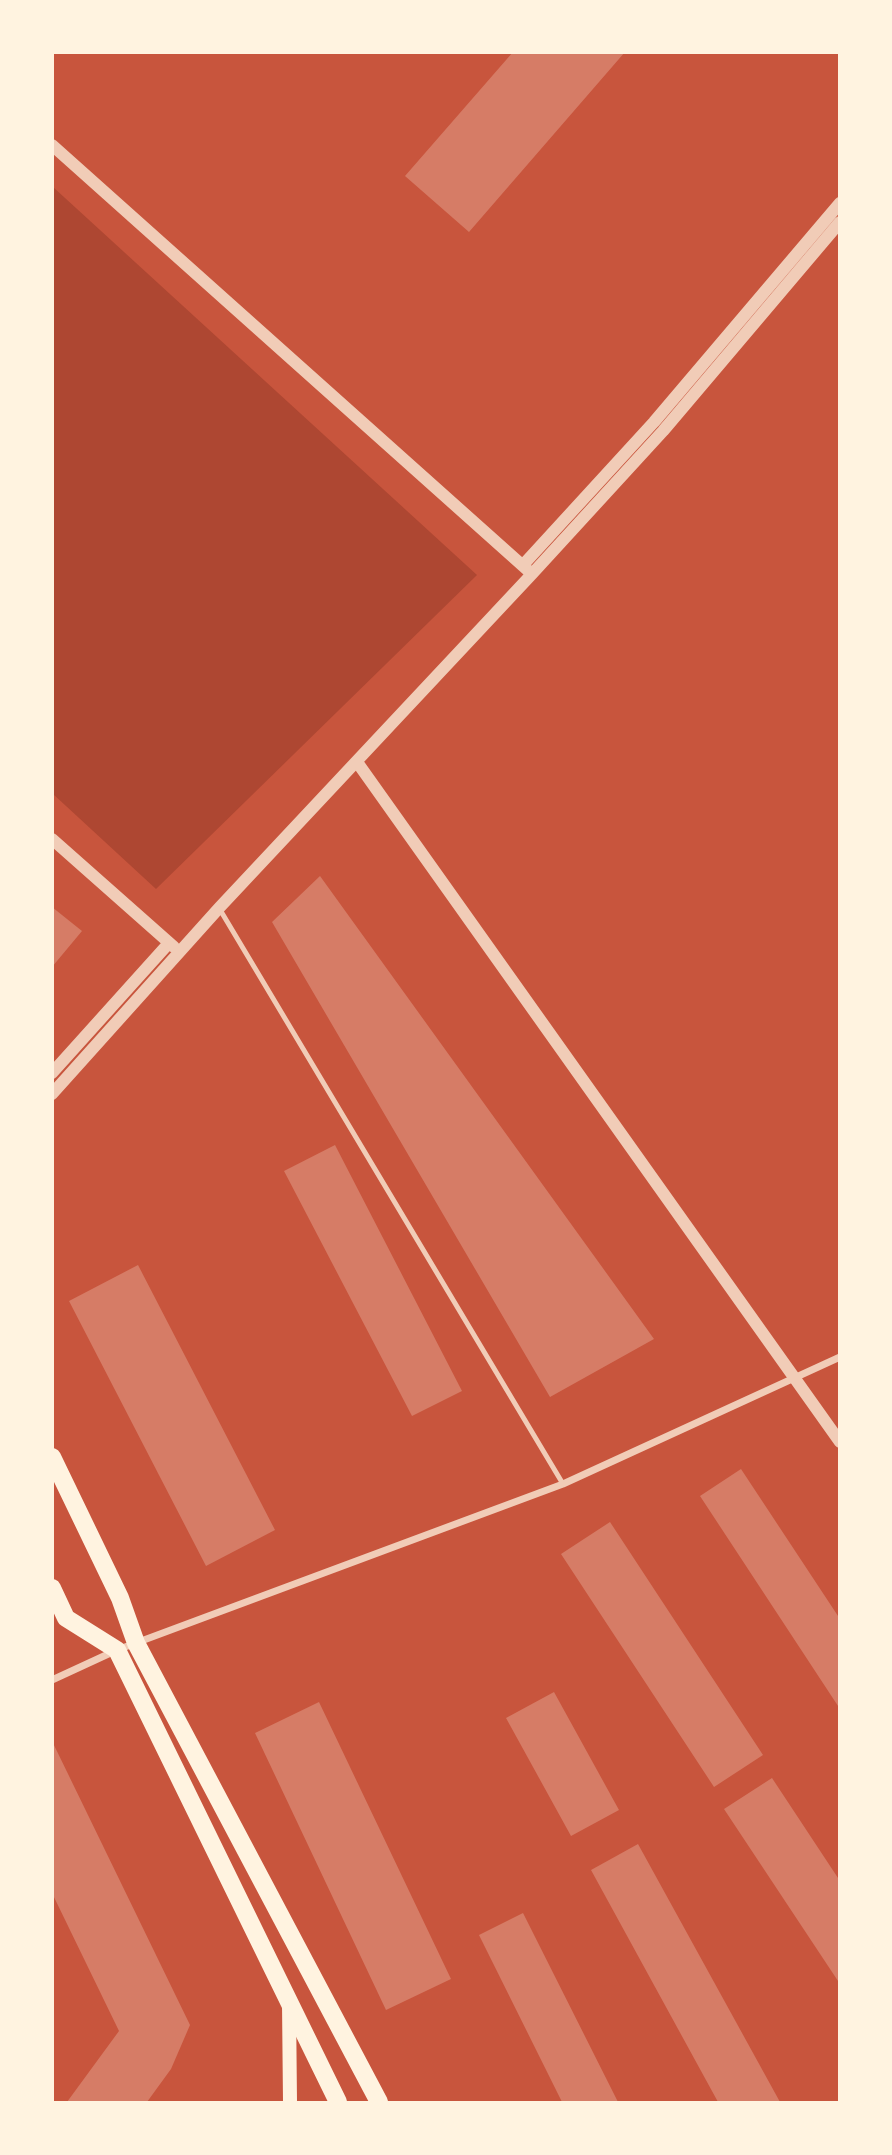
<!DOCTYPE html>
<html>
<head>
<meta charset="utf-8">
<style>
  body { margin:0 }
  #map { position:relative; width:892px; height:2155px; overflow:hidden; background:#c8553d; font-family:Raleway,sans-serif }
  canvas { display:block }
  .frame { position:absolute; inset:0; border:54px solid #fff3e0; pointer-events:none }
</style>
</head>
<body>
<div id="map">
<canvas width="892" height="2155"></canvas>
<div class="frame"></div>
</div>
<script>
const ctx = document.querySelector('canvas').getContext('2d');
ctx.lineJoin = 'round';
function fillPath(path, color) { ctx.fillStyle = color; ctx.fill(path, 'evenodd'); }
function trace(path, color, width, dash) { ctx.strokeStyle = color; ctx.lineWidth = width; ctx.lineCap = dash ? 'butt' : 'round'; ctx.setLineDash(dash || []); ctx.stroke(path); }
fillPath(new Path2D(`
  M53,187L477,575L156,889L53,794Z`), '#ae4732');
fillPath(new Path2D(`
  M513,52H625L469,232L405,176Z
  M320,876L654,1339L550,1397L272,922Z
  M52,907L82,931L52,967Z
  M335,1145L462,1391L412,1416L284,1171Z
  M138,1265L275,1530L206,1566L69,1301Z
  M741,1469L840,1619V1709L700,1496Z
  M610,1522L763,1755L714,1787L561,1554Z
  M554,1692L619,1810L571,1836L506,1718Z
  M319,1702L451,1979L386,2010L255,1733Z
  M52,1741L190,2025L171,2069L147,2102H67L119,2031L52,1893Z
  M772,1778L840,1881V1984L724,1809Z
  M638,1844L780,2102H718L591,1870Z
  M523,1913L618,2102H562L479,1935Z`), '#d67c66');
trace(new Path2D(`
  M219,908L563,1484`), '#f1ccb7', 5);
trace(new Path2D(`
  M52,1680L117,1650L563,1484L840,1357`), '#f1ccb7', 7);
trace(new Path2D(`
  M52,145L532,574
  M523,565L654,422L840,203
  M357,762L840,1442
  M52,839L174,947
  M52,1073L169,943
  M52,1094L219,908L532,574L663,431L840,222`), '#f1ccb7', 12);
trace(new Path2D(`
  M289,2003L290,2102`), '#fff3e0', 14);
trace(new Path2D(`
  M52,1457L120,1598L136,1643L379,2102
  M52,1588L66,1618L117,1650L338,2102`), '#fff3e0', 18);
</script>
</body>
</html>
